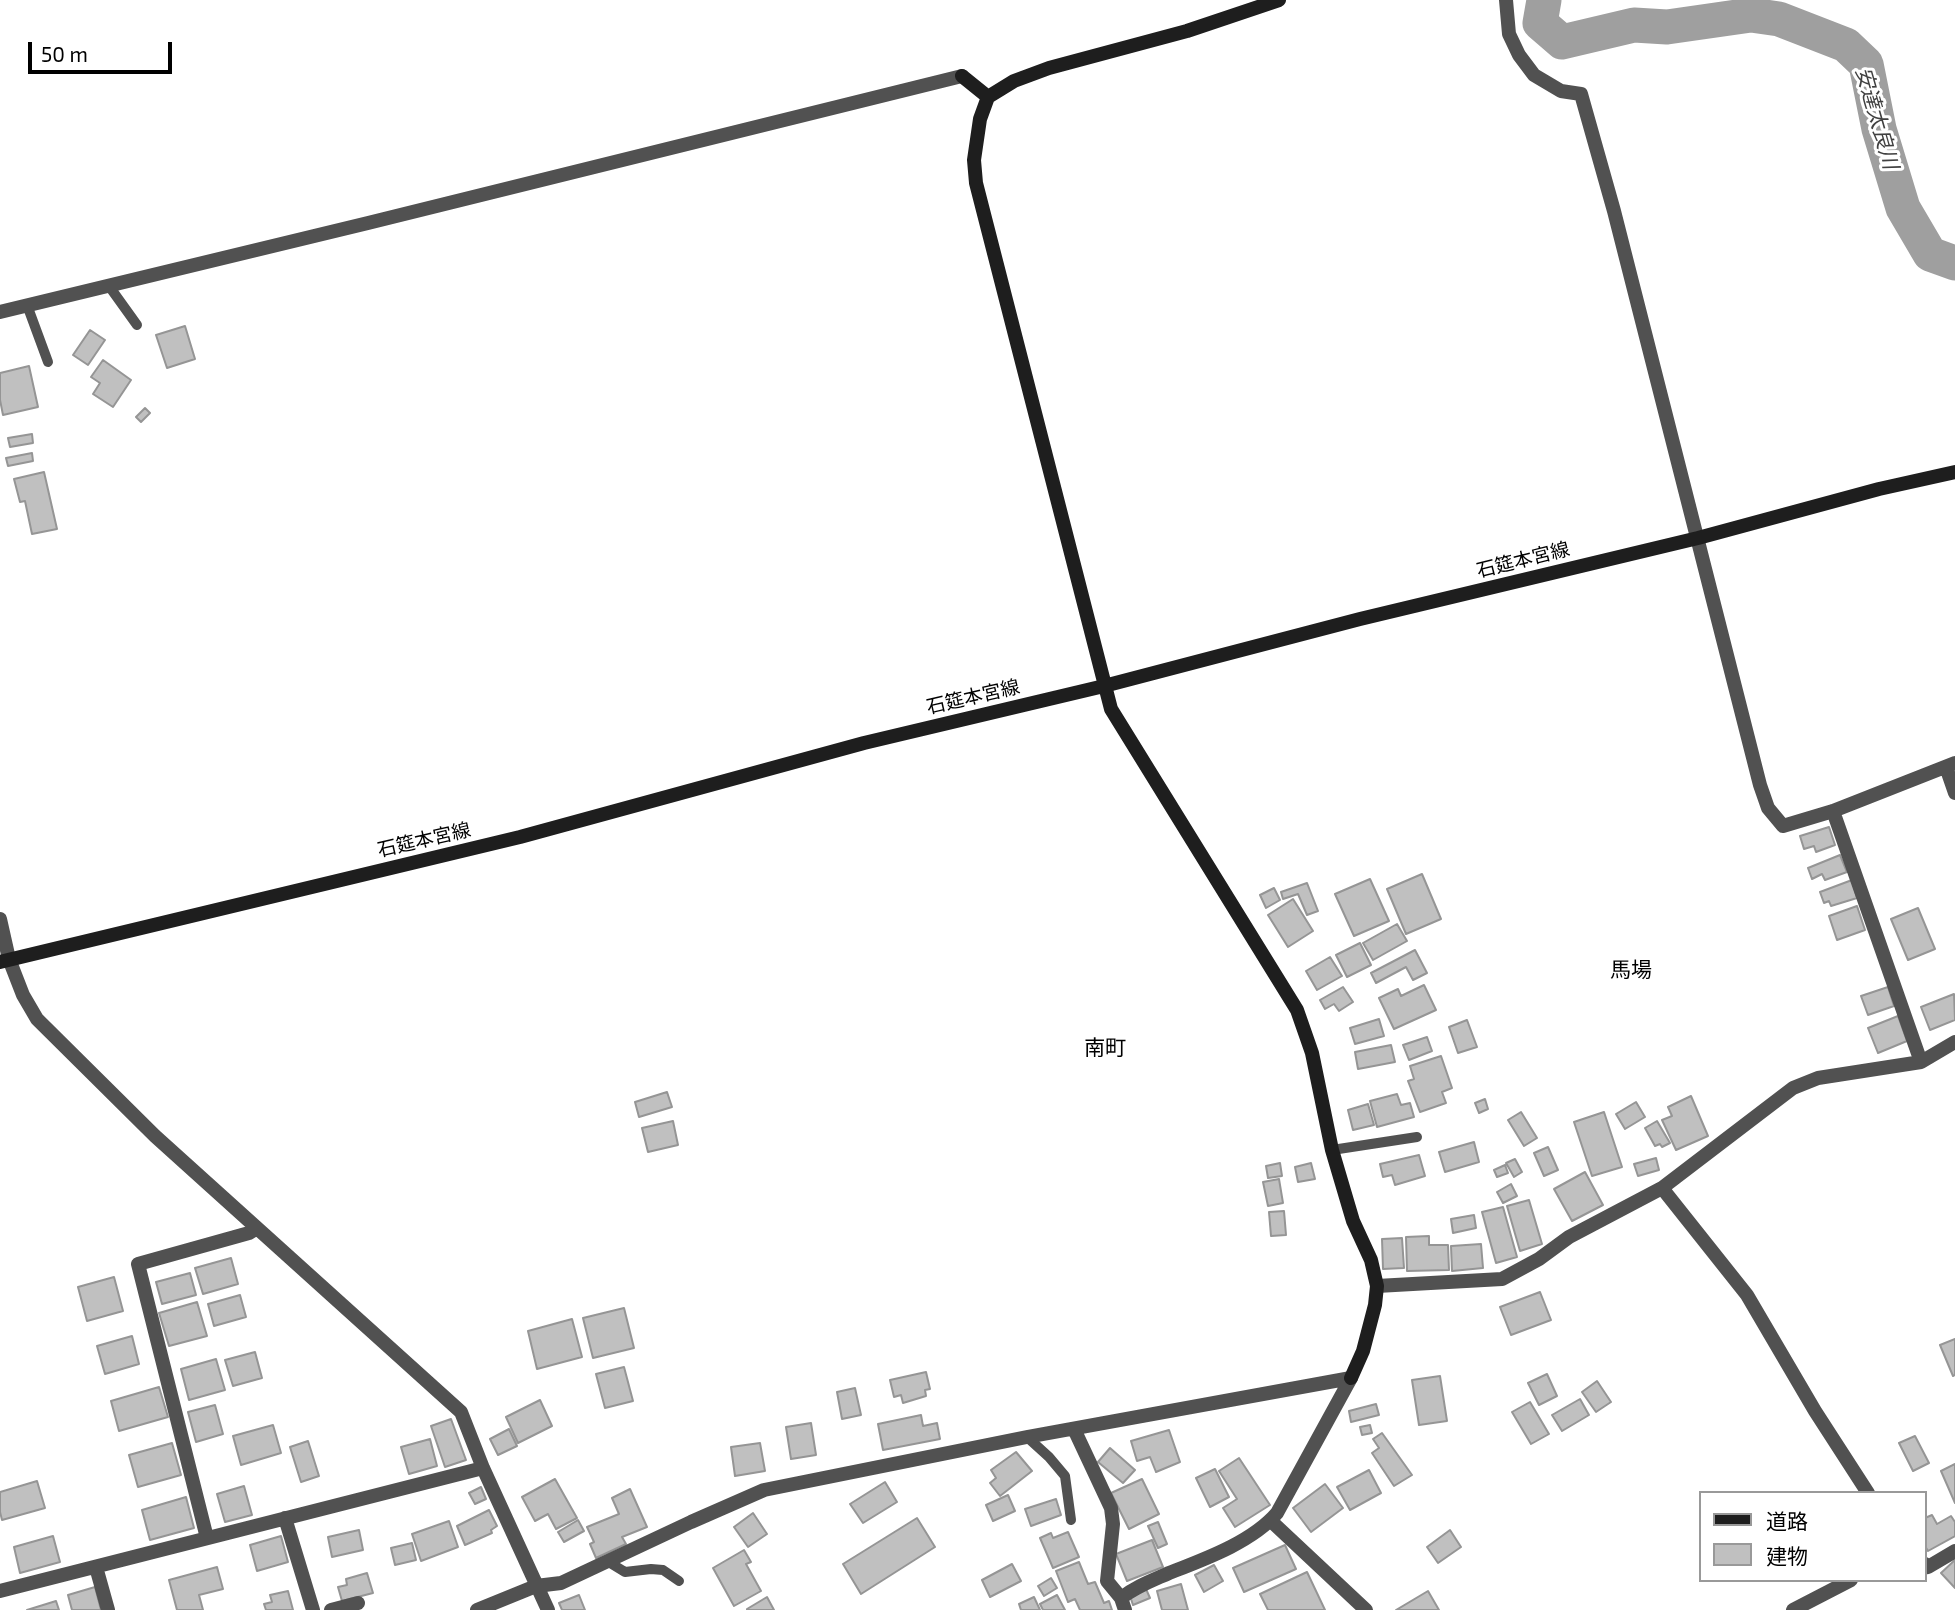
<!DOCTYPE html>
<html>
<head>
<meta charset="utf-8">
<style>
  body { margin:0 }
  #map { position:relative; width:1955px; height:1610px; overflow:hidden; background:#fff; font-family:"Exo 2","Noto Sans JP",sans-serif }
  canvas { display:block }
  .legend { position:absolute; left:1699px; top:1491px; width:228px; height:91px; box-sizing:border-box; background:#fff; border:2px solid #999; margin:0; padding:9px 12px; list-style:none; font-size:21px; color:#000 }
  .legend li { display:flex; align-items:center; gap:14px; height:35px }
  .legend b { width:35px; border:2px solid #999 }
  .scale { position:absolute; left:28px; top:42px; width:144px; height:32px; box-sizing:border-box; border:4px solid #000; border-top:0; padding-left:9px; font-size:21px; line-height:24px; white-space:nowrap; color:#000; -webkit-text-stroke:5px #fff; paint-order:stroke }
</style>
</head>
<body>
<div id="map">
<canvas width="1955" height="1610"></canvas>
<ul class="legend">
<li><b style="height:9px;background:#1e1e1e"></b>道路</li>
<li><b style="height:19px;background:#c0c0c0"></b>建物</li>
</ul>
<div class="scale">50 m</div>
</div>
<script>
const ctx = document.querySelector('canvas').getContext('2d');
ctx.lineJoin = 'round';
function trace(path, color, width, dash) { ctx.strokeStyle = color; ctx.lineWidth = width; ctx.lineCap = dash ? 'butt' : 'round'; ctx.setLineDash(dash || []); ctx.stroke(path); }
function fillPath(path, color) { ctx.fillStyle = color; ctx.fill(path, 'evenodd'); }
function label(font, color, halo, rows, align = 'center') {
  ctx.font = font + ' "Exo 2","Noto Sans JP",sans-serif'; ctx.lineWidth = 6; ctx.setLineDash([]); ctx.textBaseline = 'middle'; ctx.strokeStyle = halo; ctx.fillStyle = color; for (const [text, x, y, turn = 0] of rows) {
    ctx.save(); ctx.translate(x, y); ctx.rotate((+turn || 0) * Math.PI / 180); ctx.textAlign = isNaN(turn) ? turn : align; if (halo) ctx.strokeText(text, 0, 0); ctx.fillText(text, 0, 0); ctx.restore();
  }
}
trace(new Path2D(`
  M1544,0L1540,23L1562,42L1634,25L1667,27L1751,15L1779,19L1846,45L1866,64L1879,129L1903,208L1930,254L1955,263`), '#9f9f9f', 35);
const building = new Path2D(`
  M185,326L195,359L167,368L156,335Z
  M90,330L105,340L88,365L73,355Z
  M103,360L131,380L113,407L93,394L100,383L91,377Z
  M29,366L38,407L3,415L0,400V373Z
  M145,408L150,413L141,422L136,417Z
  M32,434L33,443L10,447L8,438Z
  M32,453L33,461L8,466L6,458Z
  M44,472L57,529L32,534L25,501L20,502L14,479Z
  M1829,827L1835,845L1816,852L1814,846L1804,849L1800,836Z
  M1840,855L1847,872L1825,880L1822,874L1812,879L1808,868Z
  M1422,874L1441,919L1406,934L1387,889Z
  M1370,879L1389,921L1354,936L1335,894Z
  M1852,880L1857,898L1831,906L1829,901L1824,903L1820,892Z
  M1307,883L1318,911L1307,915L1298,894L1283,899L1281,892Z
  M1274,888L1280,900L1266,908L1260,895Z
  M1293,899L1313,931L1288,947L1268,915Z
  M1857,906L1865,930L1837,940L1829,916Z
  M1918,908L1935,949L1908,960L1891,919Z
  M1397,924L1407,941L1373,960L1363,943Z
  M1360,943L1371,965L1347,977L1336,955Z
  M1415,950L1427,973L1413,980L1406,967L1376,983L1371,973Z
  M1330,957L1342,976L1317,990L1306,971Z
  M1424,985L1436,1010L1394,1029L1379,998L1398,989L1401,996Z
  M1343,987L1353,1002L1339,1011L1334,1004L1325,1009L1320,1000Z
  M1888,987L1894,1006L1868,1015L1861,996Z
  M1954,994L1955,1020L1930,1030L1921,1007Z
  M1898,1016L1907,1041L1878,1053L1868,1028Z
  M1379,1019L1384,1036L1355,1044L1350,1028Z
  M1467,1020L1477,1047L1458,1053L1449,1027Z
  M1427,1037L1432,1051L1409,1060L1403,1045Z
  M1391,1045L1395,1062L1358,1069L1355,1052Z
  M1441,1056L1452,1088L1442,1092L1446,1103L1420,1112L1408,1081L1414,1079L1410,1066Z
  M667,1092L672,1107L639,1117L635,1102Z
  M1397,1094L1401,1105L1410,1103L1414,1117L1377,1127L1370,1101Z
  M1691,1096L1708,1136L1676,1150L1662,1120L1672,1116L1668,1107Z
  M1485,1099L1488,1109L1479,1113L1475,1103Z
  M1636,1102L1645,1117L1625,1129L1616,1114Z
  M1368,1104L1374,1125L1353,1130L1348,1110Z
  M1521,1112L1537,1138L1524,1146L1508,1120Z
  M1604,1112L1622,1167L1592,1176L1574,1122Z
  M673,1121L678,1145L648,1152L642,1128Z
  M1657,1121L1670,1143L1662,1147L1660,1144L1655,1146L1645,1128Z
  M1474,1142L1479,1162L1445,1172L1439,1152Z
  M1548,1147L1558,1170L1544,1176L1534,1153Z
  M1419,1155L1425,1176L1395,1185L1392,1175L1383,1177L1380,1164Z
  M1656,1158L1659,1170L1638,1176L1634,1164Z
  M1515,1159L1522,1172L1514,1177L1506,1163Z
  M1280,1163L1282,1176L1268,1178L1266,1166Z
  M1311,1163L1315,1179L1298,1182L1295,1167Z
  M1505,1165L1508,1173L1497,1177L1494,1170Z
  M1585,1172L1603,1205L1572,1221L1554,1189Z
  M1279,1179L1283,1203L1268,1206L1263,1182Z
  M1511,1184L1517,1196L1503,1203L1497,1192Z
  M1529,1200L1542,1244L1520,1251L1507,1206Z
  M1503,1207L1517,1257L1496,1263L1482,1212Z
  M1284,1211L1286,1235L1271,1236L1269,1212Z
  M1474,1215L1476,1228L1453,1233L1451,1219Z
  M1429,1236V1245H1448L1449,1270L1407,1271L1406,1237Z
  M1402,1238L1404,1268L1383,1269L1382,1239Z
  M1481,1244L1483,1268L1452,1271L1451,1246Z
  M231,1258L238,1284L203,1294L195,1268Z
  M190,1273L196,1295L162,1304L156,1282Z
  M114,1277L123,1311L87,1321L78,1287Z
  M1540,1292L1551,1320L1511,1335L1500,1307Z
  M240,1295L246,1317L214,1326L208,1304Z
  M197,1302L207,1336L169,1346L159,1313Z
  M624,1308L634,1348L593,1358L583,1318Z
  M572,1319L582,1357L537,1369L528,1331Z
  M132,1336L139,1364L105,1374L97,1346Z
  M1955,1339V1375L1953,1376L1940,1345Z
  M255,1352L262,1378L233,1386L225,1360Z
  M216,1359L225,1390L189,1400L181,1369Z
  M624,1367L633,1401L605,1408L596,1374Z
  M926,1372L930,1389L925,1390L926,1396L903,1403L901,1395L894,1397L890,1380Z
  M1547,1374L1557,1396L1539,1405L1528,1383Z
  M1440,1376L1447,1421L1419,1425L1412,1380Z
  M1597,1381L1611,1402L1596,1412L1582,1392Z
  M159,1387L168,1417L119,1431L111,1401Z
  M855,1388L861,1415L842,1419L837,1392Z
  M1580,1399L1589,1415L1562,1431L1552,1415Z
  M540,1400L552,1426L518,1443L506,1417Z
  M1530,1402L1549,1434L1531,1444L1512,1412Z
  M1376,1404L1379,1415L1351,1422L1349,1411Z
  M215,1405L223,1434L196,1442L188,1412Z
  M921,1415L923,1426L937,1423L940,1439L883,1450L878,1424Z
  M451,1419L466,1460L445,1467L431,1426Z
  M811,1423L816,1455L791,1459L786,1427Z
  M273,1425L281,1453L241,1465L233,1436Z
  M1370,1425L1372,1433L1362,1435L1360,1427Z
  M509,1429L517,1446L498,1455L490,1439Z
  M1169,1430L1180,1462L1156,1472L1150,1457L1137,1461L1131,1441Z
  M1382,1433L1412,1475L1394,1486L1372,1453L1379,1448L1373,1439Z
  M1915,1436L1929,1463L1913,1471L1899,1443Z
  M430,1439L437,1466L409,1474L401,1447Z
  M308,1441L319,1476L301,1482L290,1447Z
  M172,1443L181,1475L138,1487L129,1455Z
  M760,1443L765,1471L735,1476L731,1447Z
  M1110,1448L1135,1470L1123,1483L1098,1462Z
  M1016,1452L1032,1471L1000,1496L990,1483L996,1478L991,1470Z
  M1239,1458L1270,1505L1235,1527L1223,1508L1237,1499L1219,1471Z
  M1955,1464V1503L1941,1471Z
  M1215,1469L1229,1497L1210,1507L1196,1478Z
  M1369,1470L1381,1493L1350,1510L1337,1487Z
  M555,1479L577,1518L556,1529L548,1514L535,1521L522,1497Z
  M1142,1479L1159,1514L1129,1529L1111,1493Z
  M37,1481L45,1508L2,1520L0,1512V1492Z
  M885,1482L897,1502L863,1523L850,1504Z
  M1325,1484L1343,1508L1311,1532L1293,1508Z
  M244,1486L252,1515L225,1522L217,1494Z
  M481,1487L486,1499L475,1504L469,1493Z
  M630,1489L647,1527L622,1537L626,1544L596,1558L590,1544L594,1542L587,1527L619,1514L612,1498Z
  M1008,1495L1015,1511L993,1521L986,1505Z
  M186,1497L194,1528L150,1540L142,1510Z
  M1056,1499L1061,1515L1031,1526L1025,1509Z
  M489,1510L497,1526L491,1530L492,1533L465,1545L457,1526Z
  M753,1513L767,1534L748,1547L734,1527Z
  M1932,1515L1937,1524L1951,1516L1955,1522V1536L1928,1551L1925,1546V1518Z
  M917,1518L935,1547L861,1594L843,1564Z
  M578,1520L584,1531L564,1542L558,1532Z
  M449,1521L458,1547L421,1561L412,1534Z
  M1158,1522L1167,1544L1158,1548L1148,1526Z
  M359,1530L363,1550L332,1557L328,1537Z
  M1450,1530L1461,1547L1438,1563L1427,1547Z
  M1068,1532L1079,1557L1053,1568L1040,1538L1051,1533L1053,1538Z
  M53,1536L60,1562L20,1573L14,1547Z
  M281,1536L288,1562L257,1571L250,1545Z
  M1152,1540L1163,1567L1127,1581L1116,1554Z
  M412,1543L416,1560L395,1565L391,1548Z
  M1285,1545L1296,1569L1244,1592L1233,1568Z
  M744,1550L751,1562L746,1564L761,1591L734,1606L713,1568Z
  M1955,1560V1588L1941,1573Z
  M1079,1562L1088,1584L1095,1582L1104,1603L1109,1601L1112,1610H1080L1075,1599L1068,1602L1056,1571Z
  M1012,1564L1021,1581L990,1597L982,1580Z
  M1214,1565L1223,1581L1204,1592L1195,1575Z
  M217,1567L223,1589L199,1595L203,1610H177L169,1580Z
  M1307,1572L1325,1610H1268L1260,1594Z
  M367,1573L373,1593L342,1601L338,1587L347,1585L346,1579Z
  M1051,1578L1057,1588L1044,1596L1038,1586Z
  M1181,1584L1188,1610H1162L1157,1591Z
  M95,1587L101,1610H72L68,1595Z
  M1146,1589L1150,1598L1133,1605L1130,1596Z
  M288,1591L293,1610H266L264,1604L272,1602L270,1595Z
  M1428,1591L1439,1610H1396Z
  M579,1595L585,1610H562L559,1603Z
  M1057,1595L1065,1610H1043L1040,1604Z
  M767,1597L774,1610H747V1609Z
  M1034,1597L1040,1610H1021L1019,1604Z
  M56,1601L59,1610H27Z`);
fillPath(building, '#c0c0c0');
trace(building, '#959595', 2);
trace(new Path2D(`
  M109,286L137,325
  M27,305L48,362
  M1332,1150L1417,1137
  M1027,1437L1049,1457L1065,1476L1071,1520
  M607,1561L625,1572L651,1569L663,1570L679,1581`), '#515151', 10);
trace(new Path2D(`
  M1506,0L1509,34L1519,55L1534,75L1561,91L1581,94L1614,211L1760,785L1768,808L1783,826L1833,811L1955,763
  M0,312L368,223L962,76
  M1946,767L1955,793
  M1833,811L1921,1062
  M0,919L9,959L23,995L37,1019L155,1136L461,1412L483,1468L548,1610
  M1662,1188L1747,1295L1815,1411L1868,1493
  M1377,1286L1502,1279L1539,1259L1569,1237L1662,1188L1793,1088L1818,1078L1921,1062L1955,1042
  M1074,1429L1111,1508L1113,1524L1107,1581L1121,1598
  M285,1518L313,1610
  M1271,1521L1366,1610
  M207,1538L138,1264L249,1233L257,1228
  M1925,1564L1928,1567L1955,1551
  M96,1567L108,1610
  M0,1591L483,1468
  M331,1610L358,1603
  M477,1610L536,1586L561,1583L691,1522L764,1490L1027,1437L1351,1378
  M1125,1610L1121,1598C1137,1586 1151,1581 1169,1573C1205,1559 1252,1542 1277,1513L1351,1378
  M1793,1610L1851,1580`), '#515151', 14);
trace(new Path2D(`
  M1279,0L1187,31L1049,68L1014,81L988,97L980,119L974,160L976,183L1111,709L1297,1010L1312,1053L1332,1150L1353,1221L1371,1260L1377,1286L1375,1305L1363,1351L1351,1378
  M962,76L988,97
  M0,962L520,837L864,743L1104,686L1360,619L1698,538L1879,489L1955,472`), '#1e1e1e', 14);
label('19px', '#000', '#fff', [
  ["石筵本宮線",1523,560,-14],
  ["石筵本宮線",973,697,-13],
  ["石筵本宮線",424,840,-13]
]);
label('italic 21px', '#404040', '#fff', [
  ["安達太良川",1877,118,74]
]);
label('21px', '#000', '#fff', [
  ["馬場",1631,970],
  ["南町",1105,1048]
]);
</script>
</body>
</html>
